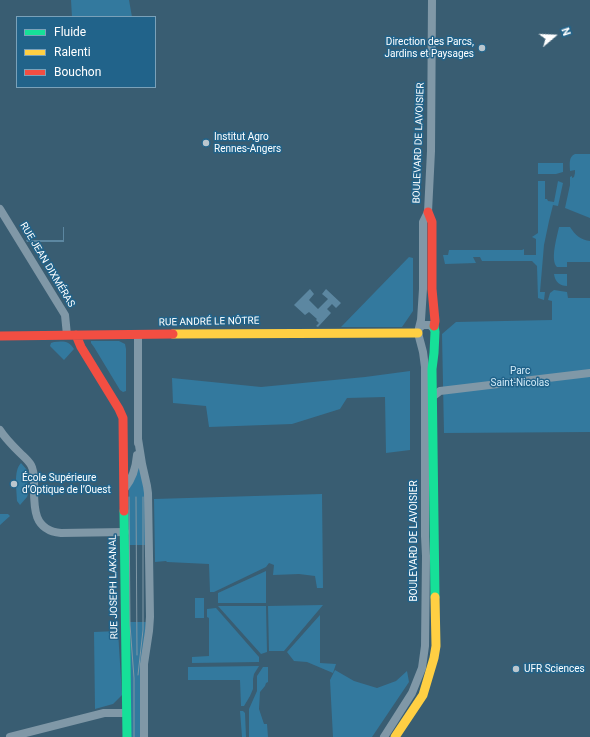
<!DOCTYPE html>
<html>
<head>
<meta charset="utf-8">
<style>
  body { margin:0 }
  #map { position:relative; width:590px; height:737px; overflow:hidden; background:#395d72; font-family:Roboto,sans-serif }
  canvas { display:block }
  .legend { position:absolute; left:16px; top:16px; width:140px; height:72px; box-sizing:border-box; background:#21638a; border:1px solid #7aa1b9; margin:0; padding:5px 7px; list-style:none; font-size:12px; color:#fff }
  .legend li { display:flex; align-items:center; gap:8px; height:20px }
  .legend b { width:20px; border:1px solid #7aa1b9 }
  .north { position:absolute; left:534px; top:16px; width:40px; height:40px; -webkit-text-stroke:3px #21638a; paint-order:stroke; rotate:71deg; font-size:11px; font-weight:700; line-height:16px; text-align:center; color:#fff }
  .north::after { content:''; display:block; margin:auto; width:14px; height:18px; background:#fff; clip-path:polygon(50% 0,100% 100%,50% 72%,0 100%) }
</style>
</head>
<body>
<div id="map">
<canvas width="590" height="737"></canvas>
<ul class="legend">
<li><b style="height:5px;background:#16e098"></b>Fluide</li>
<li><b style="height:5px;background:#ffcf43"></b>Ralenti</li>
<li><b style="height:5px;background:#f24e42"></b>Bouchon</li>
</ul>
<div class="north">N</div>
</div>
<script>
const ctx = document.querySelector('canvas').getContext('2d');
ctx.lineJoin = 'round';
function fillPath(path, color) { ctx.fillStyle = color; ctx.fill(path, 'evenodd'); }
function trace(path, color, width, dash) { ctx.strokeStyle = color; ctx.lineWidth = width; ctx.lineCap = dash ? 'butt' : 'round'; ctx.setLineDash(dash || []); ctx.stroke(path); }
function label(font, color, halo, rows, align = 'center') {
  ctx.font = font + ' Roboto,sans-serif'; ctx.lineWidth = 3; ctx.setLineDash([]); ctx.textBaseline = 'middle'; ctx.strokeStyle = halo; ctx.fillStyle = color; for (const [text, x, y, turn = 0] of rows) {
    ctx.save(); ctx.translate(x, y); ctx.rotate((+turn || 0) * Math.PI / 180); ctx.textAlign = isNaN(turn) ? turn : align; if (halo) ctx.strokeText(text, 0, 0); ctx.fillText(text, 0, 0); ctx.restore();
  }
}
fillPath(new Path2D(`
  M71,0H129L132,17H72Z
  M575,154H590V218L565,208L570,185V177L572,176V178L574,177L575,173V170L570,171C570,165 568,157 575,154Z
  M538,163H563V172L556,174H538Z
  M538,181H545V199H547L548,201L554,202L558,181L563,183L558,206L553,205L549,221L544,245L540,292H545L544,300L538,298L537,266L532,261H482L480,257H473L476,263L445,264L443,255H448L449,250H522L524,249V255H536V239L532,237L538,233Z
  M559,227H570C575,235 581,240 590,241V262H567V267H557C550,260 557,237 559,227Z
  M409,257L413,258V311L402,327H341Z
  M554,274H567V286C560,286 555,282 554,274Z
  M554,290L567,292L568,298H590V432L444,433L442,334L456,322L552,320V301L548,300L550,293Z
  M91,341H119L125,344L126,349V391L123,392L120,390L94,347L91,343Z
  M54,342C64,341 69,341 74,349L64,360L50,346L51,343Z
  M410,371V450L386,453L385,397L347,398L340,409L292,424L209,427L206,406L173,403L172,378L261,387L365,377Z
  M21,463L27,470L28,494L27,497L20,505L17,501C17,491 13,471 21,463Z
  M139,466L145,486V545H128L129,489Z
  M322,494L323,588H317L315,576L299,574L273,575L274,565L269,563L266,567L214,592H210L209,564L167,562L166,561L155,562L154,499Z
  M0,514H8L10,516L0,525Z
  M266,571V603H218V593Z
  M195,598H204V618H195Z
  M323,605L284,651H269L268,606Z
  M218,606H266L267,652L261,654Z
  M216,608L259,657V662L192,663V657L209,656V618L207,617V609Z
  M320,615V663L336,664L333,673L307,662L294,661L287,652Z
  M128,622H146L141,737H131Z
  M118,631L122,695L113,704L95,709L94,632Z
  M259,666L254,674L253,679V689L250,696L244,706H241L240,680H188V667Z
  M263,667H268V682L266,683L265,686L260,692L259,709L264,724H267L268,737H249V709L257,691V676Z
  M335,670L354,681L377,688L396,681L407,671L409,682L372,737H333L330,680Z
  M240,711H243L245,713L246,737H242Z`), '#33799e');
fillPath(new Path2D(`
  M63,227H64V242H27L26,240H63Z
  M310,289L314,294L309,300L318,309L328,299L322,294L326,289L341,303L336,308L332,304L327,309L331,313L318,327L316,326L319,323L316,320L317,319L309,312L305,315L294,305Z`), '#5c87a1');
trace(new Path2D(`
  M0,209L65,315L67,335
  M419,328L421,320L423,289V222L428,212L431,151L432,0
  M432,397L440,391L590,373
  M0,430C5,438 14,447 20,453C24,457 28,460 31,465C34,470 34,477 34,483C34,506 32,530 61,533L125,532
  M138,439L142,464L147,486L148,493L150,617L149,631L144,664V737
  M138,443V334
  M125,488C133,478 136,467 137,455
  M10,737L104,713H127
  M384,737L412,693L422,668L425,646L426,556L425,536V367L423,352L418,333L419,328L423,325H430L434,329`), '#8098a7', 8);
trace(new Path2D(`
  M434,326L435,332L434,353L432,369L435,597
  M124,511L127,737`), '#16e098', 9);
trace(new Path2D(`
  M173,334L418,333
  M395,737L423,695L434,658L436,646L435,597`), '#ffcf43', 9);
trace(new Path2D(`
  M428,212L432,222V289L435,321L434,326
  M76,335L81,347L119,409L123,418L124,511
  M0,336L173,334`), '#f24e42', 9);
trace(new Path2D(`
  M129,497L130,625L134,678V737
  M136,497L137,655
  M138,675L143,630V497`), '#8098a5', 1);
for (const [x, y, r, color] of [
  [482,48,4,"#bac6ce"],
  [206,143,4,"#bac6ce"],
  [14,484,4,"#bac6ce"],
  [516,669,4,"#bac6ce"]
]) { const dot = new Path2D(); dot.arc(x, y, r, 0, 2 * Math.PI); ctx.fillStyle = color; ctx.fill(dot); trace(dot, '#21638a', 1.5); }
label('10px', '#fff', '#21638a', [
  ["Direction des Parcs,",474,42,"right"],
  ["Jardins et Paysages",474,54,"right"],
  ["Institut Agro",214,137],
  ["Rennes-Angers",214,149],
  ["École Supérieure",22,478],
  ["d’Optique de l’Ouest",22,490],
  ["UFR Sciences",524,669]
], 'left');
label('10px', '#fff', '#21638a', [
  ["BOULEVARD DE LAVOISIER",419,143,-88],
  ["RUE JEAN DIXMÉRAS",47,265,59],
  ["RUE ANDRÉ LE NÔTRE",209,322,-1],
  ["BOULEVARD DE LAVOISIER",414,541,-90],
  ["RUE JOSEPH LAKANAL",114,587,-91]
]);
label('10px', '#d2ebf8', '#21638a', [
  ["Parc",520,371],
  ["Saint-Nicolas",520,383]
]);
</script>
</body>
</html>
